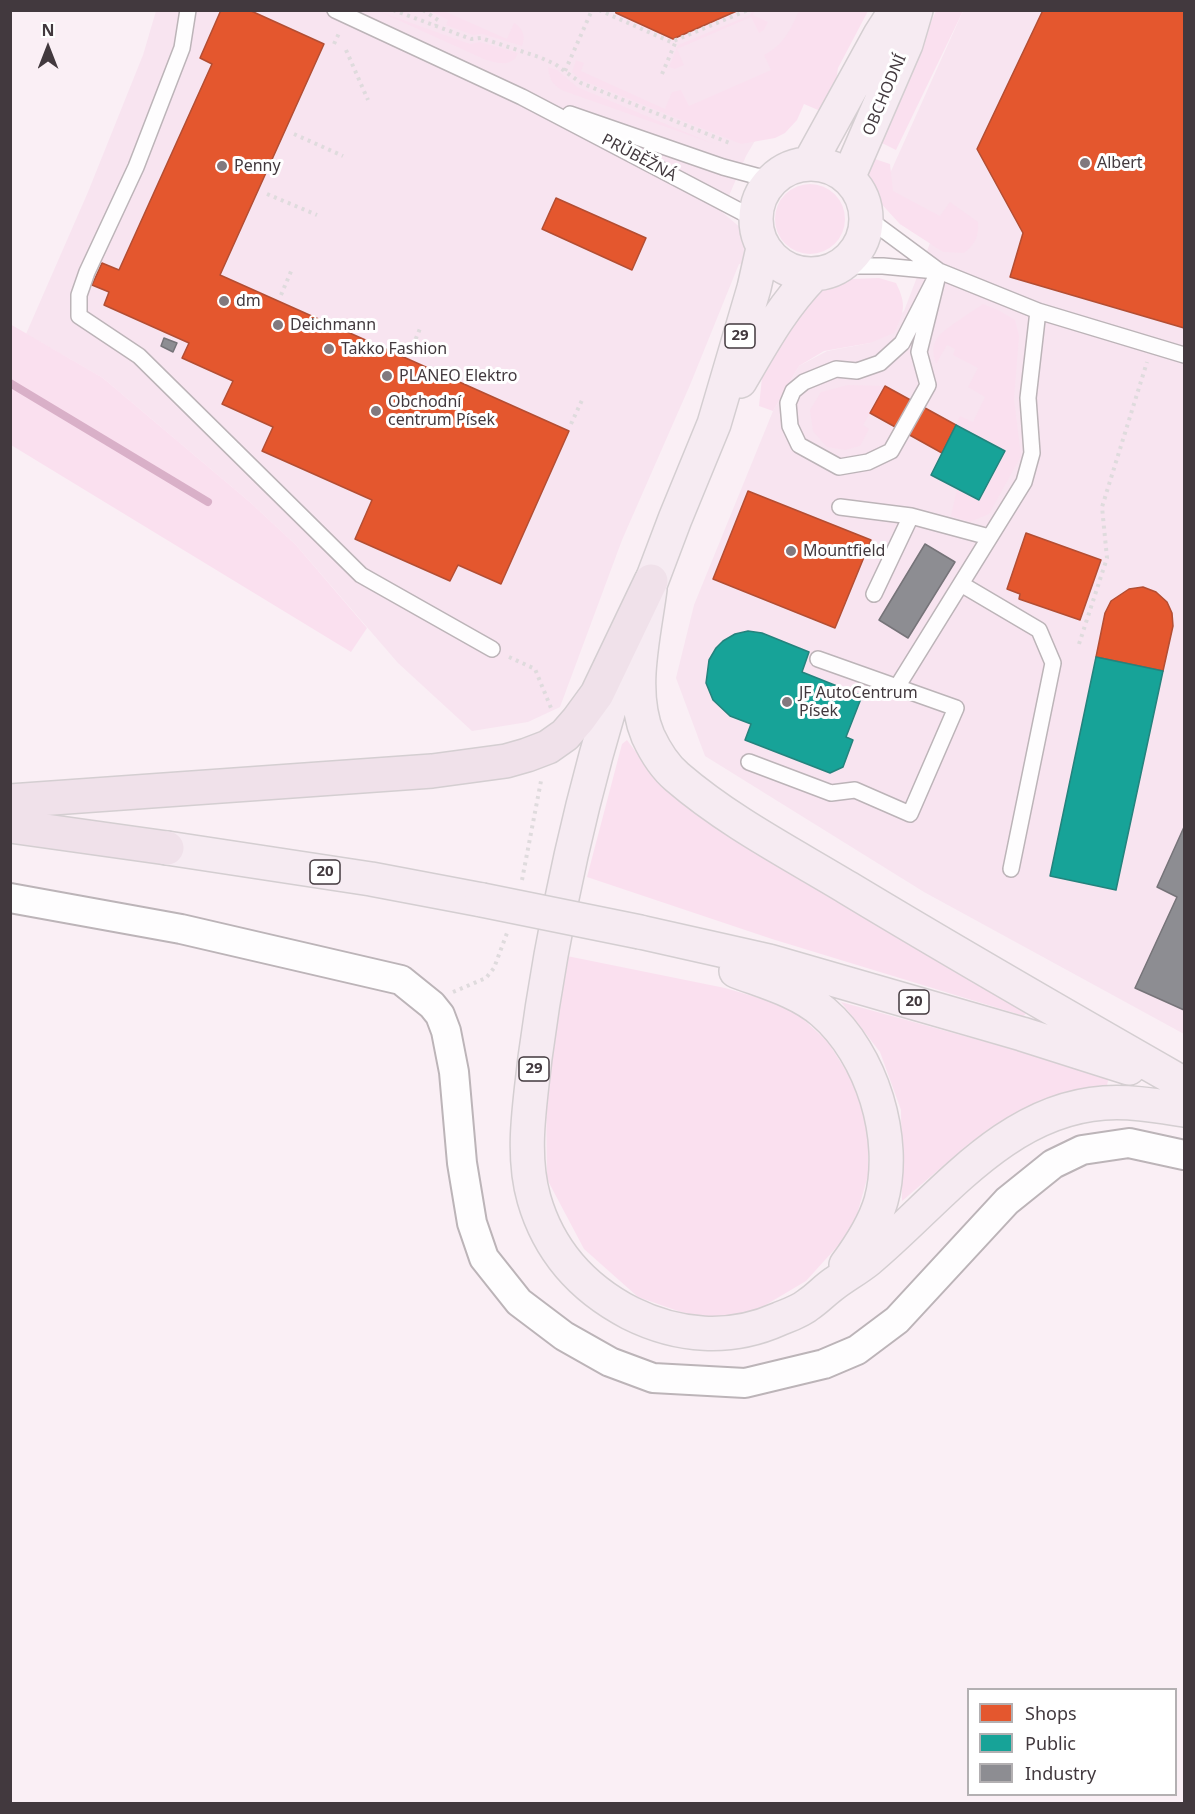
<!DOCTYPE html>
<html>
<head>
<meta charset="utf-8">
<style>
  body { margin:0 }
  #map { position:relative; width:1195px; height:1814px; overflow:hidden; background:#faeff5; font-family:"Noto Sans",sans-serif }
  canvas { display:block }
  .frame { position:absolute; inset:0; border:12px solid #42393e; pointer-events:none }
  .legend { position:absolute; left:967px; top:1688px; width:210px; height:108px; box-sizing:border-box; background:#fff; border:2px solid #b3b0b2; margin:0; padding:8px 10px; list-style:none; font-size:18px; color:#42393e }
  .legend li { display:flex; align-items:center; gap:12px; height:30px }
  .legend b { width:30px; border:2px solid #b3b0b2 }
  .north { position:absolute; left:18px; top:18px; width:60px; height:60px; -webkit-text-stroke:4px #fff; paint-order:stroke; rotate:0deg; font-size:16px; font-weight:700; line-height:24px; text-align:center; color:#42393e }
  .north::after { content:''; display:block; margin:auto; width:21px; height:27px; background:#42393e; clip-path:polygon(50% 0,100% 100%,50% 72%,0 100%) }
</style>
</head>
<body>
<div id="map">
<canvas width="1195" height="1814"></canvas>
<div class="frame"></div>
<ul class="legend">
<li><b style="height:16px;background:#e4572e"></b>Shops</li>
<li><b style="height:16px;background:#17a398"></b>Public</li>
<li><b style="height:16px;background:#8d8d92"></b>Industry</li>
</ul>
<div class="north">N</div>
</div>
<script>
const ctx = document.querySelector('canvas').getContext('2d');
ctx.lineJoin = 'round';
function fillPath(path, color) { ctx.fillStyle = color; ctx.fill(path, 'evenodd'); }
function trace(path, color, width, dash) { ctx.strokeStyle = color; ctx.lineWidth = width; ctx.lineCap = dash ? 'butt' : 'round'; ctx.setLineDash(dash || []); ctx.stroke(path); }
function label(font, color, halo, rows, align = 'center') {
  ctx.font = font + ' "Noto Sans",sans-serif'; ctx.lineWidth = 6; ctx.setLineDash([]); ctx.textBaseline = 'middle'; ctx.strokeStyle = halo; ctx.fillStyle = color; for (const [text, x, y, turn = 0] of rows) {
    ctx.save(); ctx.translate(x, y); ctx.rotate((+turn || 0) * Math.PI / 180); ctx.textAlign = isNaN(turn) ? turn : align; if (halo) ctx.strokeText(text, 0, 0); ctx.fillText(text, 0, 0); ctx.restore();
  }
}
fillPath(new Path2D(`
  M156,11H831L746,156L722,212L742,229L748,247L746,265L739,264L690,385L622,540L560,707L528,722L472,731L398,663L296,545L251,503L103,378L26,334L88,192L143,55Z
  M963,11H1184V1034L924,892L705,756L676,678L694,605L773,411L799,366L827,351L870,343L904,311L930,243L900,224L878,200Z`), '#f8e4f0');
fillPath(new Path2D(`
  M378,11L470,44L480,42L518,53C512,68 498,63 486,60Z
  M430,11H444L507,39L514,23C523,28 526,37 522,46L482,34L473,35L446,25L448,20Z
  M752,11H755L753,15L768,22L764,30L759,33L751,17L677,49L684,65L675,69L669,67L678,45L750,15Z
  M799,11H868L838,68L835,88L825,113L804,104L797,120L785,133L775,138L741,144L582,80L572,72L576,60L584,63L581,71L665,109L672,92L681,90L689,106L771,70L764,55C784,45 790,30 799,11Z
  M936,11H963L896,150L878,141Z
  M548,67L557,70L577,87L714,144L564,91C553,86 549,79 548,67Z
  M869,157L890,164L893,191L940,216L950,202L978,222C979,237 975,244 964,253L943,252L900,224L878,200L869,178Z
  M775 219a35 35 0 1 1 70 0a35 35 0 1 1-70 0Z
  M879,278L896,283C907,305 904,312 894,333L870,343L824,351L799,366L773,411L759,406L763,368L806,297L827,286L852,279Z
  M983,304L1000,311L1015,320L1019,336L1014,399L1021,456L989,514L970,522L951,516L957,489L980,500L1005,451L956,425L960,416L973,422L985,397L968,387L978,368L953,355L955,349L947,345L936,364C934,357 931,348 936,340C940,331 973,311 983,304Z
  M10,324L103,378L251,503L296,545L367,628L351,652L11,445Z
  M848,385L885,386L863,425L869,429L860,446L845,450L827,447L813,431L810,410L821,392Z
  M627,740C647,768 669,790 694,813L1027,1012L1024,1016L772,939L587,877L622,744Z
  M567,956L725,988L790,1007L828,1042L853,1082L868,1127V1175L853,1229L806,1281L747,1316L698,1318L638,1297L584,1249L547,1179L546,1095Z
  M841,1002L1109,1076L1106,1090L1072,1092L1022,1110L971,1142L902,1201L901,1110L880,1052Z`), '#fae0ef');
const shops = new Path2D(`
  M221,10H249L324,44L220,275L569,431L501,584L458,565L450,581L355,539L372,500L262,451L273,427L222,404L233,381L182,358L189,343L104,305L109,292L92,285L102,263L119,270L212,64L200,58Z
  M615,10H739L673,39L616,13Z
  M1043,10H1184V328L1010,277L1023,233L977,149Z
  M556,198L646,238L632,270L542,229Z
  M885,386L956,425L942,453L870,413Z
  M748,491L871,540L835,628L713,579Z
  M1026,533L1101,560L1080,620L1019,599L1020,594L1007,589Z
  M1143,587L1156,592L1167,602L1172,613L1173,626L1163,671L1096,657L1105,613L1111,601L1129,589Z`);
fillPath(shops, '#e4572e');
trace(shops, '#b34e33', 1.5);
const public = new Path2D(`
  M956,425L1005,451L979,500L931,475Z
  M748,631L762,633L809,652L802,672L862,696L846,737L853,740L843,767L830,773L745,740L751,724L730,716L713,700L706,683L709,660L716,648L723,641L735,634Z
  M1096,657L1163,671L1116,890L1050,876Z`);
fillPath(public, '#17a398');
trace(public, '#24837d', 1.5);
const industry = new Path2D(`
  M164,338L177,343L173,352L161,346Z
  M925,544L955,562L908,638L879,620Z
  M1184,827V1010L1135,988L1177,897L1157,887Z`);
fillPath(industry, '#8d8d92');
trace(industry, '#767479', 1.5);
trace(new Path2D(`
  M10,383L208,502`), '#d9b0c8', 8);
const lane = new Path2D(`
  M188,10L182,48L136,167L87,272L79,295V316L139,356L361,575L492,649
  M335,10L522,97L755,219
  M570,114L723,167L771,180
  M866,217L939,271L1038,311L1184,355
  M840,266H883L936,271
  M939,271L919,352L928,385L891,451L868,462L839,467L799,445L790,426L788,403L793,391L804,382L836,369L857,371L880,363L902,343Z
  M840,507L911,516L989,537
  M961,584L1039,630L1053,663L1011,869
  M874,594L911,516
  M897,687L1024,482L1032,453L1028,398L1038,311
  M749,762L831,793L855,790L910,814L956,708L818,659`);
const street = new Path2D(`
  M10,898L181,929L401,980L432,1005L440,1015L446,1031L454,1072L462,1163L472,1223L484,1258L519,1302L564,1336L610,1362L653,1378L745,1383L824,1364L857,1350L897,1320L1007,1201L1053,1164L1082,1150L1129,1143L1184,1155`);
const primary = new Path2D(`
  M756 219a55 55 0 1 1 110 0a55 55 0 1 1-110 0Z
  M809,164L880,35L896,10
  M848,178L906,44L916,10
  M740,381C763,342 781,308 813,275
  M650,589C644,636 629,691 648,736C655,751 664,766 677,777C728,821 790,853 848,888C959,955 1072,1020 1184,1084
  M641,609L675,519L714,424L754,288L763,248
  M625,658C583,788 553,923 535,1058C530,1104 521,1154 534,1199C549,1251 582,1288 630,1313C678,1337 730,1341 779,1319C789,1315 801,1311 809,1304C818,1298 826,1289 835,1283C846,1275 858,1268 868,1260C940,1200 1004,1110 1104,1103C1131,1101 1158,1106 1184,1110
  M167,848L371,879L482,900
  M640,932L769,961L1022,1034L1129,1068
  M736,971C765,982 799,991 823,1012C872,1054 898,1139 881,1201C874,1225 860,1246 846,1265`);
const highway = new Path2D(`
  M10,801L432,771L506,761L527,755L548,747L565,735L578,720L597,694L651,581
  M10,826L167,848`);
trace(lane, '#bcb4b8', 18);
trace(street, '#bcb4b8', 32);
trace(primary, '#d4ced1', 36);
trace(highway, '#d4ced1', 36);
trace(new Path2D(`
  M393,10L471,39L481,38L539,57L555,64L581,83L732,144
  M423,10L438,20L436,26
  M599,10L671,42L748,10
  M334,44L340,31
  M346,50L368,100
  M565,71L592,10
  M662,74L676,41
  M294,134L343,156
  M267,194L317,215
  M281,295L292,269
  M410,353L421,326
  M571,424L583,398
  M1079,644L1107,558L1102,507L1147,362
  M509,657L535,669L551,708
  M522,880L541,781
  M453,992L486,978L494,968L507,933`), '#dfdbdd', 4, [3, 4.5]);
trace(lane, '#fefdfe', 15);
trace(street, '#fefdfe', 28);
trace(primary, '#f6ebf2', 33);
trace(highway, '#f0e1ea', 33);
const primaryBridge = new Path2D(`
  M482,900L640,932`);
trace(primaryBridge, '#d4ced1', 36, []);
trace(primaryBridge, '#f6ebf2', 33);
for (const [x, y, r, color] of [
  [1085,163,6,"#82797e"],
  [222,166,6,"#82797e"],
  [224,301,6,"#82797e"],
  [278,325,6,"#82797e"],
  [329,349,6,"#82797e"],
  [387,376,6,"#82797e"],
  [376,411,6,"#82797e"],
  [791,551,6,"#82797e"],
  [787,702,6,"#82797e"]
]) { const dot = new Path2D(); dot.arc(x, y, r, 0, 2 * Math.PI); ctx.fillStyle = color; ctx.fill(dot); trace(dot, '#fff', 2); }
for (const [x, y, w] of [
  [740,336,30],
  [325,872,30],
  [914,1002,30],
  [534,1069,30]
]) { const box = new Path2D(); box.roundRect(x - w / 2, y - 12, w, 24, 4.5); ctx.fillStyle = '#fff'; ctx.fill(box); trace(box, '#42393e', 1.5); }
label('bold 15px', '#42393e', null, [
  ["29",740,336],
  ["20",325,872],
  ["20",914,1002],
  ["29",534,1069]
]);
label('16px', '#42393e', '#fff', [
  ["OBCHODNÍ",885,95,-67],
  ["PRŮBĚŽNÁ",639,158,28]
]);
label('16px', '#42393e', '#fff', [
  ["Albert",1097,163],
  ["Penny",234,166],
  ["dm",236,301],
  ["Deichmann",290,325],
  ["Takko Fashion",341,349],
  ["PLANEO Elektro",399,376],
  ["Obchodní",388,402],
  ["centrum Písek",388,420],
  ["Mountfield",803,551],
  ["JF AutoCentrum",799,693],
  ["Písek",799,711]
], 'left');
</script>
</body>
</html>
